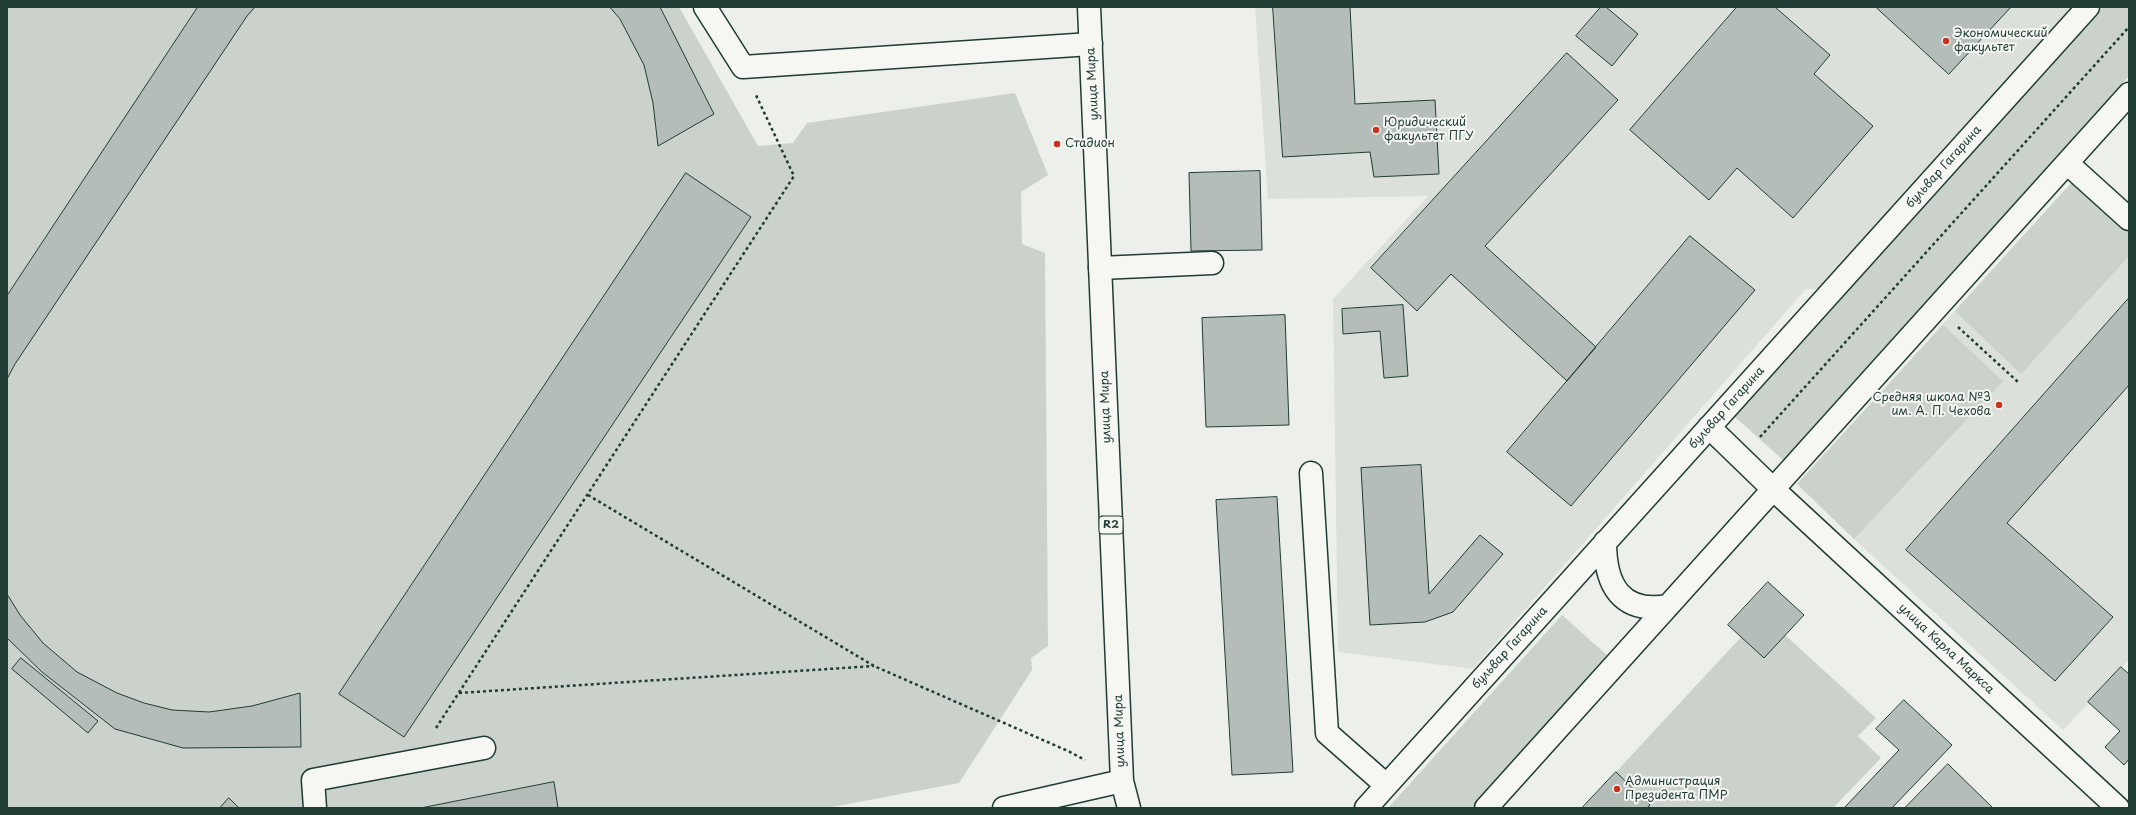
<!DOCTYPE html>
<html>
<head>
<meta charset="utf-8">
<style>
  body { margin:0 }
  #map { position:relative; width:2136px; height:815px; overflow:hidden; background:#edefea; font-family:"Playpen Sans",sans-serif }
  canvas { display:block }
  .frame { position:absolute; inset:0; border:8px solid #1f3d34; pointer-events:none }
</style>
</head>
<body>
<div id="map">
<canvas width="2136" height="815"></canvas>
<div class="frame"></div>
</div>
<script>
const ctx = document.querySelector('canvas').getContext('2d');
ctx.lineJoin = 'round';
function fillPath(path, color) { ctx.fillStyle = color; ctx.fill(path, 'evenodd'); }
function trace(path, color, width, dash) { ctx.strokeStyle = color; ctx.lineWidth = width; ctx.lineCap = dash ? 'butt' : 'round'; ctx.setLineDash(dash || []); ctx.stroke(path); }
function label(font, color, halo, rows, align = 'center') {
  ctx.font = font + ' "Playpen Sans",sans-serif'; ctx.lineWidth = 4; ctx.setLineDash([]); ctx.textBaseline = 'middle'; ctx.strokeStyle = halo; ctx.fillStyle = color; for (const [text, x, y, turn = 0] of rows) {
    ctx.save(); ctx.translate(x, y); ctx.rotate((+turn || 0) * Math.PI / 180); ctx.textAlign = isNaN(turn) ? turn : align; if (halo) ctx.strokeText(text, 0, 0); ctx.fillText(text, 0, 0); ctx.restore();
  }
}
fillPath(new Path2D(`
  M1255,7H2088L1832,290L1806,289L1473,669L1338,652L1333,299L1428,196L1268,199Z
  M2073,181L2129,231V660L2063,730L1854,539L1797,484Z`), '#dce0db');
fillPath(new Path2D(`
  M7,7H679L758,146L793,143L807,123L1015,93L1048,175L1021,192L1022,244L1045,253L1048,646L1031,658L1032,670L959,783L827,808H7Z
  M2103,7H2129V76L1783,460L1734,416Z
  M2073,181L2129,231V256L2021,374L1955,311Z
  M1943,325L2003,381L1854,539L1797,484Z
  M1562,615L1608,656L1471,808H1388Z
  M1785,635L1876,718L1858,736L1881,758L1833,808H1647L1650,805L1616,772L1741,637L1764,658Z`), '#cbd2cc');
const building = new Path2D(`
  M198,7H255L247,16L15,364L7,379V296Z
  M610,7H660L714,114L658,146L653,103L644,65L620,19Z
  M1273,7H1350L1355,104L1435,100L1439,174L1374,177L1370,152L1283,157Z
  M1601,7H1606L1638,34L1612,66L1576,36Z
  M1737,7H1775L1830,55L1814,74L1873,126L1793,218L1737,168L1709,200L1630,130Z
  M1876,7H2011L1949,74Z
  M1567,53L1618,100L1485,246L1596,347L1567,381L1451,274L1417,311L1371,268Z
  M1260,171L1262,250L1191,251L1189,173Z
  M686,173L751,217L404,737L339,694Z
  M1690,236L1755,290L1571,506L1507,452Z
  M2129,298V385L2007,523L2113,617L2055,681L1906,550Z
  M1403,305L1408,376L1384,378L1380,331L1343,334L1342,309Z
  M1285,315L1289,425L1206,427L1202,318Z
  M1421,465L1429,594L1480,535L1503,554L1453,612L1425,622L1370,625L1361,468Z
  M1277,497L1293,772L1232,775L1216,500Z
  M1768,582L1804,615L1764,658L1728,625Z
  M7,594L20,615L43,643L77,672L117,693L144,703L172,710L209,712L252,706L300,693L301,747L183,748L115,729L42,672L7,638Z
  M21,658L98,721L88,733L12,669Z
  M2121,667L2129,674V759L2124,765L2105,747L2120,731L2088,702Z
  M1904,700L1952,745L1892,808H1844L1899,750L1876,729Z
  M1948,764L1993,808H1905Z
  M1616,772L1650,805L1647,808H1582Z
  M554,782L558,808H421Z
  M229,798L239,808H220Z`);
fillPath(building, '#b4bdb8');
trace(building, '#1f3d34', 1);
const minor = new Path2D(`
  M705,7L743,67L1091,44
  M2067,163L2129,219
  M1100,268L1212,263
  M1709,427L1773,489L2118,808
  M1311,473L1327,733L1386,785
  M1605,542C1605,585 1621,614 1668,606
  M315,808L313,780L484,748
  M1366,808L2088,7
  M1486,808L2129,94`);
const major = new Path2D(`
  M1089,7L1122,781L1129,808
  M1004,808L1122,781`);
trace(minor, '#1f3d34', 25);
trace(major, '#1f3d34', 25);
trace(new Path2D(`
  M1958,327L2018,382
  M1760,437L2129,27
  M588,495L874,666L1068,751L1085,760
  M459,693L874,666
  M436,728L794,176L755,93`), '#1f3d34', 2.5, [3, 3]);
trace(minor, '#f6f6f2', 22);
trace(major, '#f6f6f2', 22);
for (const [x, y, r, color] of [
  [1946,41,4,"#c8321e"],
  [1376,130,4,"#c8321e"],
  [1057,144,4,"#c8321e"],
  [1999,405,4,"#c8321e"],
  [1617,789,4,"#c8321e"]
]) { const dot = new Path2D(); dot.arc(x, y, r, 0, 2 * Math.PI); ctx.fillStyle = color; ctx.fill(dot); trace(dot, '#f6f6f2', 1.5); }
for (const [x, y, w] of [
  [1111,525,24]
]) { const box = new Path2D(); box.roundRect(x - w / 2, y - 9, w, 18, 3); ctx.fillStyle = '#f6f6f2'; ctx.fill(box); trace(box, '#1f3d34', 1); }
label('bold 11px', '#1f3d34', null, [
  ["R2",1111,525]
]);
label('12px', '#1f3d34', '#f6f6f2', [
  ["Экономический",1954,34],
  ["факультет",1954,48],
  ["Юридический",1384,123],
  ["факультет ПГУ",1384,137],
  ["Стадион",1065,144],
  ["Средняя школа №3",1991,398,"right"],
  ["им. А. П. Чехова",1991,412,"right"],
  ["Администрация",1625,782],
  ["Президента ПМР",1625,796]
], 'left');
label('12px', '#1f3d34', '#f6f6f2', [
  ["улица Мира",1093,84,-93],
  ["бульвар Гагарина",1944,167,-48],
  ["улица Мира",1106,407,-92],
  ["бульвар Гагарина",1727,408,-48],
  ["бульвар Гагарина",1510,648,-48],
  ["улица Карла Маркса",1946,649,43],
  ["улица Мира",1120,731,-92]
]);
</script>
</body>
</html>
